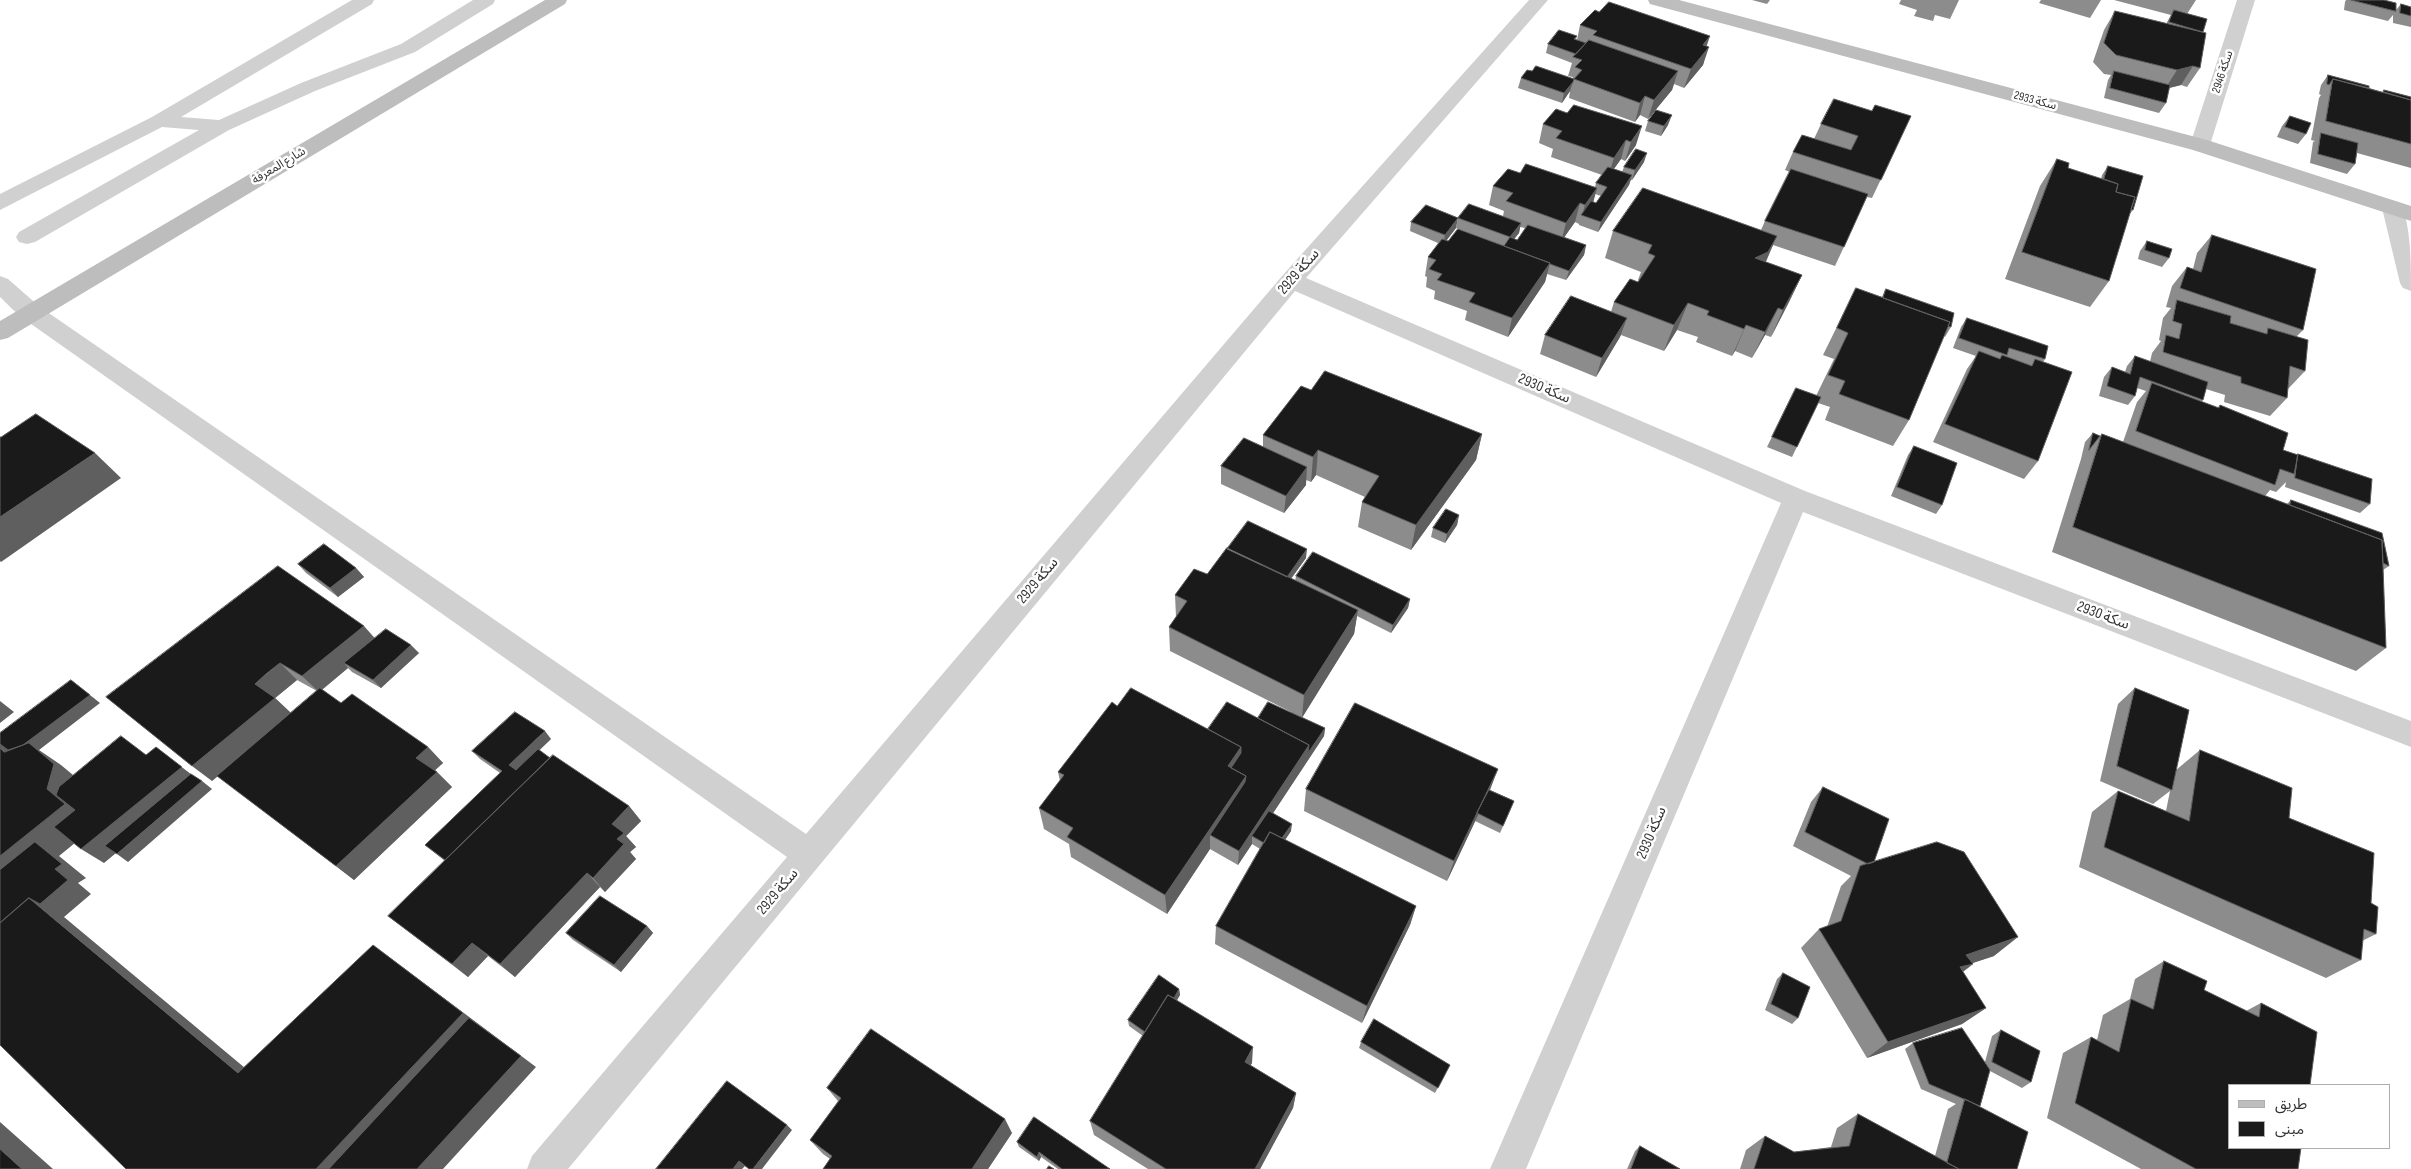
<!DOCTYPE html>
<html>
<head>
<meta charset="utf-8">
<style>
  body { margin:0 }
  #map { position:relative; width:2411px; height:1169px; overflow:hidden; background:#fff; font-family:"Sofia Sans Condensed","Noto Sans Arabic",sans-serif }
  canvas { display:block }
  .legend { position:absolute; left:2228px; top:1084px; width:162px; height:65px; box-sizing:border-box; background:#fff; border:1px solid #adadad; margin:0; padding:6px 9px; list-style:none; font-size:15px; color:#333 }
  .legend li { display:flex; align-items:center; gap:10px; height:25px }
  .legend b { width:25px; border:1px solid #adadad }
</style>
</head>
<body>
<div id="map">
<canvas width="2411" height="1169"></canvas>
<ul class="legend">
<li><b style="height:6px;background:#bdbdbd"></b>طريق</li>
<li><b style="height:14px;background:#1a1a1a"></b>مبنى</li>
</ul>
</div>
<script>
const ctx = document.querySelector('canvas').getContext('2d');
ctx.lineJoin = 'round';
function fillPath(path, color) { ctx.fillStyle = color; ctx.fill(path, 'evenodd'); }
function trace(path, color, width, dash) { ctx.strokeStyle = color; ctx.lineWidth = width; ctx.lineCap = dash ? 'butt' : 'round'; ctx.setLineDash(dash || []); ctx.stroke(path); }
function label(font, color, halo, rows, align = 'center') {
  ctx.font = font + ' "Sofia Sans Condensed","Noto Sans Arabic",sans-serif'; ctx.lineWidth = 5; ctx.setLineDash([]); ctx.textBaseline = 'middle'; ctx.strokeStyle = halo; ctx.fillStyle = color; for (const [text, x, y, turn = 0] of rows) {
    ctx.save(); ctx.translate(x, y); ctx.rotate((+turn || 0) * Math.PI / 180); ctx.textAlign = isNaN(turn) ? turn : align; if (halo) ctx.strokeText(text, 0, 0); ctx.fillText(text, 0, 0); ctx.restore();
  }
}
fillPath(new Path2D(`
  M352,0H374L372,4L181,117L219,120L301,83L401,44L473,0H495L493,4L415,52L315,91L229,130L35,242L27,244L19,242L16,237L19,232L199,130L162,127L0,210V194L152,117Z
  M0,276L8,279L40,307L44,313L40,319C23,324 12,308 0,297Z`), '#d0d0d0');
fillPath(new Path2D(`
  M1529,0H1548L1306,278L1805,491L2411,721V747L1803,512L1526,1169H1490L1781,503L1295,291L568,1169H527L532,1156L787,857L24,319L20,313L24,307L32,305L40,307L806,834L1283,275Z
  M2237,0H2255L2210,145L2207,150L2200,151L2193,150L2190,145Z
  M2393,201L2401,203C2411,227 2411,263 2411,291L2403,288L2400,283L2382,208L2385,203Z`), '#d0d0d0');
fillPath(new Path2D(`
  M545,0H567L565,4L8,338L0,340V321Z
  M1648,0H1679L2207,140L2411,206V221L2193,150L1650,4Z`), '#bdbdbd');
fillPath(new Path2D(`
  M1752,0H1770L1767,4Z
  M1901,0H1959L1950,19L1935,15L1933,21L1914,16L1917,10L1899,4Z
  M2041,0H2101L2090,18L2039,3Z
  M2114,0H2196L2187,14L2203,32L2200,68L2187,87L2181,85L2169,88L2166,103L2159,113L2104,98L2108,80L2111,75L2104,74L2093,62L2104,30L2115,11L2166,24L2171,15Z
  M2346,0H2384L2396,10L2401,4L2411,7V27L2393,23V15L2388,21L2344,10L2345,2Z
  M1580,25L1707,46L1703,65L1684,88L1674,84L1672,90L1648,119L1640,115L1635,122L1569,98L1570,91L1562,103L1518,88L1521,78L1532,71L1572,79L1573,77L1568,76L1572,63L1546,53L1548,44L1577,36L1576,40H1577Z
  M2328,75L2382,92L2384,90L2411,97V168L2357,153L2355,164L2347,174L2310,163L2313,142L2315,141L2311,140L2319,98L2321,95L2319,94L2321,85Z
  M1574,105L1636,145L1625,161L1621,159L1614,169L1622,172L1624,167L1644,162L1632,180H1631L1629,185L1598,232L1579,225V224L1575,222L1564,237L1586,245L1584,255L1566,280L1547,274L1545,282L1508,337L1465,320L1467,311L1434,299L1435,291L1426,287L1427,277L1425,276L1428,257L1438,243L1410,231L1411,222L1456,228L1446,241H1448L1504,246L1456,228L1458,218L1503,216L1504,211L1489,205L1493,186L1520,173L1595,187L1596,183L1602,175L1551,157L1553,149L1539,143L1543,124L1567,113ZM1595,194L1601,196L1596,203L1593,202ZM1520,227L1525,228L1517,240L1514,239L1519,233Z
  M1872,111L1911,116L1872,198L1867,197L1835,266L1773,245L1766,262L1802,275L1789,302L1771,337L1765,335L1752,358L1735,351L1732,356L1696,342L1698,337L1677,330L1664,351L1621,335L1596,377L1540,354L1545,335L1611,312L1614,302L1638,282L1639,280H1638L1641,272L1605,258L1613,231L1761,230L1765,221L1790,172L1785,170L1793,152L1814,139L1821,124Z
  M2290,116L2306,134L2298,144L2277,137L2282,126Z
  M1648,121L1668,125L1661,136L1645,131Z
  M2057,159L2068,168L2101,179L2102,175L2108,166L2133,210L2129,215L2109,281L2090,307L2005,279L2040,186Z
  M2212,235L2303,330L2296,337L2305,371L2288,389L2287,398L2270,416L2224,402L2225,395L2206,389L2203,400L2201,402L2217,408L2220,405L2283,450L2370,504L2360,513L2285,487L2286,482L2276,492L2270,490L2265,496L2287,504L2291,500L2389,566L2383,570L2386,648L2356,671L2052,552L2081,459L2085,442L2093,433L2100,436L2102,434L2123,442L2137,402L2146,391L2137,388L2135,396L2128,405L2099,396L2104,377L2112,367L2125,372L2127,366L2135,356L2150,362L2152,353L2161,341L2159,340L2163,318L2171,308L2166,307L2172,286L2187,267L2193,269L2197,253Z
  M2147,241L2169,258L2162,267L2138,259L2140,251Z
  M1856,288L1882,297L1886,289L1951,327L1945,337L1944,336L1909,420L1893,446L1825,420L1830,407L1818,403L1792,457L1767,447L1796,388L1816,396L1834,359L1823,355Z
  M1967,318L2045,359L2043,362L2038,461L2024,479L1933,442L1967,369L1976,356L1953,348L1961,327Z
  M1311,390L1482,434L1476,460L1411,550L1358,527L1362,502L1365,497L1316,475L1311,482L1306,480V485L1284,513L1221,484V466L1263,447V435Z
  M1914,446L1942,505L1936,514L1891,496L1908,455Z
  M1459,515L1457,525L1445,543L1431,537L1433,528Z
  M1306,558L1291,579L1295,581L1296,576L1410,599L1408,608L1391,633L1357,616L1354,634L1302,717L1325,728L1324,736L1273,813L1291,831L1285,840L1416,906L1410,925L1362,1023L1215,944L1216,926L1260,849L1252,844L1238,865L1210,849L1167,914L1071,857L1069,844L1044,829L1039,808L1060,781L1058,772L1117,706L1208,729L1258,718L1291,712L1170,651L1169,627L1176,617L1175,595L1207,574Z
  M298,564L356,568L364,577L338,597L306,573Z
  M278,566L375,638L419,653L381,688L352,672L348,668L322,690L341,703L428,747L443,763L435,770L452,787L354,880L218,776L212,781ZM297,680L317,691L291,713L275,698Z
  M2135,688L2176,770L2200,750L2289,818L2371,903L2376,934L2362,941L2361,960L2326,978L2079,867L2092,812L2118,791L2166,811L2170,791L2153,804L2100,781L2118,704Z
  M551,739L539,750L550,758L629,806L641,821L626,836L636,847L630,852L636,859L605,892L600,887L515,977L488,956L468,977L388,916L445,861L425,845L500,773L480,759L472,751Z
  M1823,787L1874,862L1994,956L1972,963L1973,964L1963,972L1986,1008L1962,1024L1867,1058L1801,948L1819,929L1827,927L1841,886L1851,876L1793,846L1811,802Z
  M1306,789L1490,790L1514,801L1500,833L1475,821L1447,881L1304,811Z
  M647,926L653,933L621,972L573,940L566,933Z
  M2164,961L2204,990L2246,1011L2261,1003L2298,1169H2141L2047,1118L2063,1053L2091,1037L2097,1040L2103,1015L2130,999L2135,979Z
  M1783,973L1798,1018L1792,1024L1765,1010L1777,979Z
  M1179,989L1180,995L1177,1000L1252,1063L1250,1065L1296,1093L1293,1108L1260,1169H1148L1094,1135L1090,1121L1143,1036L1129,1026L1128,1020Z
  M2001,1030L2031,1082L2022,1088L1990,1071L1980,1106H1979L2017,1169H1740L1746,1150L1765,1136L1794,1152L1831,1147L1837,1128L1858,1114L1935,1156L1948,1109L1956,1104L1921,1089L1905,1049L1913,1043L1985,1062L1992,1036Z
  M1361,1042L1450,1065L1435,1093L1359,1048Z
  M827,1088L1012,1133L988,1169H823L830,1159L823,1154L810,1140L838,1101Z
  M1017,1142L1110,1169H1058L1041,1157L1039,1161L1019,1147Z
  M1640,1146L1680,1169H1627L1635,1151Z`), '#8c8c8c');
fillPath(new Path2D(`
  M1710,36L1705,51L1709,47L1703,65L1684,88L1691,69L1703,45Z
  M2193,66L2181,85L2165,89L2177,70Z
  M1678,71L1672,90L1648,119L1654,100Z
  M1573,82L1570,91L1562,103L1564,93Z
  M1645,96L1640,115L1635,122L1640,103Z
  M1672,115L1668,125L1661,136L1664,126Z
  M1642,126L1636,145L1625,161L1631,142Z
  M1626,140L1621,159L1608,177L1614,158Z
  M1647,153L1644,162L1632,180L1635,170Z
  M1632,175L1629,185L1598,232L1601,222Z
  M1597,188L1592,207L1582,216L1585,205Z
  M1580,203L1575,222L1561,242L1566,223Z
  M1458,218L1456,228L1443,245L1445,235Z
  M1521,223L1519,233L1508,247L1510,237Z
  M1777,236L1765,263L1755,258Z
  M1586,245L1584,255L1566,280L1569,271Z
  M1550,263L1545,282L1508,337L1512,318Z
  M1802,275L1789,302L1771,337L1783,310Z
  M1688,303L1677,330L1664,351L1674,325Z
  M1778,308L1765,335L1752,358L1765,332Z
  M1627,318L1620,337L1596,377L1602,358Z
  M1746,325L1735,351L1732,356L1744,329Z
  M1482,434L1476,460L1411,550L1416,525Z
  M1318,450L1316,475L1311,482L1313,457Z
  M95,453L121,478L1,562L0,561V517Z
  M1307,467L1306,485L1284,513L1286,496Z
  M1459,515L1457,525L1445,543L1447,534Z
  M1307,549L1306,558L1284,588L1285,579Z
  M356,568L364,577L338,597L330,588Z
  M1410,599L1408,608L1391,633L1393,625Z
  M1358,610L1354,634L1302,718L1304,695Z
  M364,626L379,643L344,663L348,668L319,692L302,676Z
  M411,645L419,653L381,688L373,680Z
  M280,663L297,680L274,699L275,698L292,714L212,781L192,766L255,684Z
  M71,680L100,703L39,750L61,765L85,785L97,825L59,856L86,878L78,883L91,894L64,917L269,1088L238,1073L29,898L68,880L0,904V856L47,789L0,748V745Z
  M0,701L14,712L0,723Z
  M1325,728L1324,736L1256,839L1252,836V844L1238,865L1239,851L1309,745Z
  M545,731L551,739L516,773L509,765Z
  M156,747L201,782L202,781L212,789L128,862L117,854L175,804L104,863L81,849Z
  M428,747L443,763L432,773L416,758Z
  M1241,747L1240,769L1235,776L1228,766Z
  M1498,769L1490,790L1447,881L1454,861Z
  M437,772L452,787L354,880L336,866Z
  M1246,776L1244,797L1210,835V849L1167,914L1165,895Z
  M629,806L641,821L626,836L636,847L630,852L636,859L605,892L593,878L617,839L612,824Z
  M1292,824L1291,831L1279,849L1280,842Z
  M587,873L600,887L515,977L500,964Z
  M1416,906L1410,925L1362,1023L1367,1006Z
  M647,926L653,933L621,972L614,965Z
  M2018,937L1994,956L1943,973L1966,955Z
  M472,943L488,956L468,977L452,964Z
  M373,945L536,1067L443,1169H316Z
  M1973,964L1949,982L1960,967Z
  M1179,989L1180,995L1152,1042L1151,1036Z
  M1986,1008L1962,1024L1867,1058L1888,1042Z
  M1253,1047L1252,1063L1244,1077L1245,1062Z
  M1296,1093L1293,1108L1260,1169H1255Z
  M1005,1119L1012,1133L988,1169H972Z
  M0,1122L53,1169H22L0,1149Z
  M787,1125L792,1130L762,1169H753Z
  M1039,1152L1041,1157L1039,1161L1037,1157Z
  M739,1161L745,1166L742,1169H733Z`), '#5f5f5f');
const building = new Path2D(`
  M2351,0H2384L2396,3V11Z
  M1609,2L1710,36L1703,45L1709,47L1691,69L1593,35L1597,31L1580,25L1595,10L1599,12Z
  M2401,4L2411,7V16L2400,13Z
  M2174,10L2207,19L2203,32L2169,22Z
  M2115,11L2206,33L2200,68L2193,66L2177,70L2116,55L2104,43Z
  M1559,30L1577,36L1574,39L1586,43L1576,54L1548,44Z
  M1589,40L1678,71L1654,100L1645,96L1640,103L1574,79L1582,70L1575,67L1582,60L1573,57Z
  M1536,66L1574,79L1573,82L1564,93L1521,78L1527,70L1532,71Z
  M2114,71L2170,85L2166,103L2110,88Z
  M2328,75L2369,86V88L2333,79L2329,85L2327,84Z
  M2333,79L2411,100V144L2326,121Z
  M2384,90L2411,97V100L2384,92Z
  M1834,99L1872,111L1875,105L1911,116L1881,180L1793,152L1802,135L1851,150L1858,136L1821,124Z
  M1574,105L1642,126L1631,142L1626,140L1614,158L1556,138L1562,131L1543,124L1556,109L1567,113Z
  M1656,110L1672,115L1664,126L1648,121Z
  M2290,116L2311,123L2306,134L2285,127Z
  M2321,133L2358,143L2355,164L2318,154Z
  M1636,149L1647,153L1635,170L1624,167Z
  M2057,159L2069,163L2068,168L2118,184L2116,192L2135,197L2109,281L2022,252Z
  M1526,164L1597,188L1585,205L1580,203L1566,223L1506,201L1513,193L1493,186L1508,169L1520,173Z
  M2108,166L2143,176L2133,210L2131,209L2135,197L2116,192L2118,184L2104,179Z
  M1608,167L1632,175L1601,222L1581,215L1591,201L1596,203L1607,187L1596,183Z
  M1791,169L1868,194L1844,247L1765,221Z
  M1643,188L1777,236L1768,252L1755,258L1802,275L1783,310L1778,308L1765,332L1746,325L1744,329L1707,315L1709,311L1688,303L1674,325L1614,302L1630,279L1638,282L1655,256L1648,253L1652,245L1613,231Z
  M1469,204L1521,223L1510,237L1458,218Z
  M1426,205L1458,218L1445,235L1411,222Z
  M1528,225L1586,245L1569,271L1550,264V263L1504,246L1510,237L1517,240Z
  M1458,229L1550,263L1512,318L1469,302L1475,293L1437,280L1442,274L1429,269L1436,260L1428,257L1442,239L1448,241Z
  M2212,235L2316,269L2303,330L2180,288L2187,267L2201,272Z
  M2147,241L2172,249L2169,258L2145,250Z
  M1856,288L1950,322L1909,420L1839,394L1845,381L1828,375L1848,333L1837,328Z
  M1886,289L1954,313L1951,327L1948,326L1950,322L1883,298Z
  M1571,296L1627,318L1602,358L1545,335Z
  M2177,300L2231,316L2230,323L2267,334L2268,328L2308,340L2305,371L2290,366L2287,398L2241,383V377L2163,352L2166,335L2179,339L2182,324L2173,321Z
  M1967,318L2048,346L2045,359L2009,348L2007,355L1959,338Z
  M1979,351L2000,359L2002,355L2032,366L2035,359L2072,372L2038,461L1945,424Z
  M2135,356L2208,382L2203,400L2140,377L2135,396L2107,386L2112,367L2130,374Z
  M1325,371L1482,434L1416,525L1362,502L1379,476L1318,450L1313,457L1263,435L1301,386L1311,390Z
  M2152,383L2219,408L2220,405L2288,433L2283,450L2298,455L2294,474L2280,469L2275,485L2136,431Z
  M1796,388L1821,397L1797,447L1772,437Z
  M36,414L95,453L0,517V437H1Z
  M2093,433L2100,436L2089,450Z
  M2102,434L2382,540L2386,648L2073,527Z
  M1244,438L1307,467L1286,496L1221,466Z
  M1914,446L1957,463L1942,505L1897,487Z
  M2298,454L2372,479L2370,504L2295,478Z
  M2291,500L2382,533L2389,566L2383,563L2382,540L2290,505Z
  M1446,509L1459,515L1447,534L1433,528Z
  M1248,521L1307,549L1287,577L1227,549Z
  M324,544L356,568L330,588L298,564Z
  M1227,548L1358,610L1304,695L1169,627L1187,601L1175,595L1194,569L1207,574Z
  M1313,552L1410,599L1393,625L1296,576Z
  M278,566L364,626L302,676L280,663L266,674L255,684L275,698L192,766L106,697Z
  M386,629L411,645L373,680L344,663Z
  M71,680L90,695L23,745L8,750L0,744V733Z
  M320,688L341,703L352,694L428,747L416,758L437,772L336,866L217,776Z
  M1131,688L1241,747L1228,766L1246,776L1165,895L1067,837L1073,828L1039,808L1064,775L1058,772L1112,702L1117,706Z
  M2135,688L2189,710L2172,790L2117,766Z
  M1227,702L1309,745L1239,851L1210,835L1245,782L1246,776L1231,768L1241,753V747L1208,729Z
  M1268,702L1325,728L1308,753L1309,745L1258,718Z
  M1355,703L1498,769L1454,861L1306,789Z
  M515,712L545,731L509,765L516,770L538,749L550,758L445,860L425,845L502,771L472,751Z
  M121,736L146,755L156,747L182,767L81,849L54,827L75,810L56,795L59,787Z
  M29,743L54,764L47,789L65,804L0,856V748L4,752Z
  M2200,750L2292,788L2289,818L2374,853L2371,903L2378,907L2376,934L2364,929L2361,960L2104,847L2118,791L2189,821Z
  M553,755L629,806L612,824L624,833L617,839L624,844L593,878L587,873L500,964L472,943L452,964L388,916Z
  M191,774L202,781L117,854L105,846Z
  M1823,787L1889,819L1874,862L1868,864L1805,832Z
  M1489,790L1514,801L1503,826L1477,813Z
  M1269,811L1292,824L1282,838L1270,832L1264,843L1252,836Z
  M1270,832L1416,906L1367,1006L1216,926Z
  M35,842L62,864L55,869L68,880L40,904L29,898L0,923V870Z
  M1937,842L1964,852L2018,937L1966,955L1973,964L1960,967L1986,1008L1888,1042L1819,929L1841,921L1860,866Z
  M600,896L647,926L614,965L566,933Z
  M29,898L238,1073L373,945L463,1013L316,1169H126L0,1045V923Z
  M2164,961L2207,981L2204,990L2259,1017L2261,1003L2317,1032L2310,1085H2230V1148H2301L2298,1169H2196L2075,1103L2091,1037L2119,1052L2131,999L2153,1009Z
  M1783,973L1810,987L1798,1018L1771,1004Z
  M1159,975L1179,989L1174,998L1168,995L1145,1032L1128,1020Z
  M1168,995L1253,1047L1245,1062L1296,1093L1255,1169H1166L1090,1121Z
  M469,1018L521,1056L417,1169H329Z
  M1374,1019L1450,1065L1438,1088L1361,1042Z
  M1962,1028L1990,1070L1980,1106L1929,1084L1913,1043Z
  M871,1029L1005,1119L972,1169H823L832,1156L810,1140L841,1098L827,1088Z
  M2001,1030L2040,1051L2031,1082L1992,1062Z
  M727,1081L787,1125L753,1169H749L739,1161L733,1169H656Z
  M1965,1099L2028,1132L2017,1169H1959L1947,1163Z
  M1858,1114L1959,1169H1754L1765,1136L1794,1152L1849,1146Z
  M1034,1117L1110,1169H1062L1039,1152L1037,1157L1017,1142Z
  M1640,1146L1680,1169H1631Z
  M0,1149L22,1169H0Z
  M1049,1166L1054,1169H1047Z`);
fillPath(building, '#1a1a1a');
trace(building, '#5f5f5f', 1);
label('12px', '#333', '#fff', [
  ["سكة 2946",2223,72,-72],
  ["سكة 2933",2035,101,15],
  ["شارع المعرفة",279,166,-31]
]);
label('15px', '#333', '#fff', [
  ["سكة 2929",1299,272,-49],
  ["سكة 2930",1544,389,23],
  ["سكة 2929",1038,581,-50],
  ["سكة 2930",2103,616,21],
  ["سكة 2930",1652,833,-67],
  ["سكة 2929",778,892,-50]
]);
</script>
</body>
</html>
